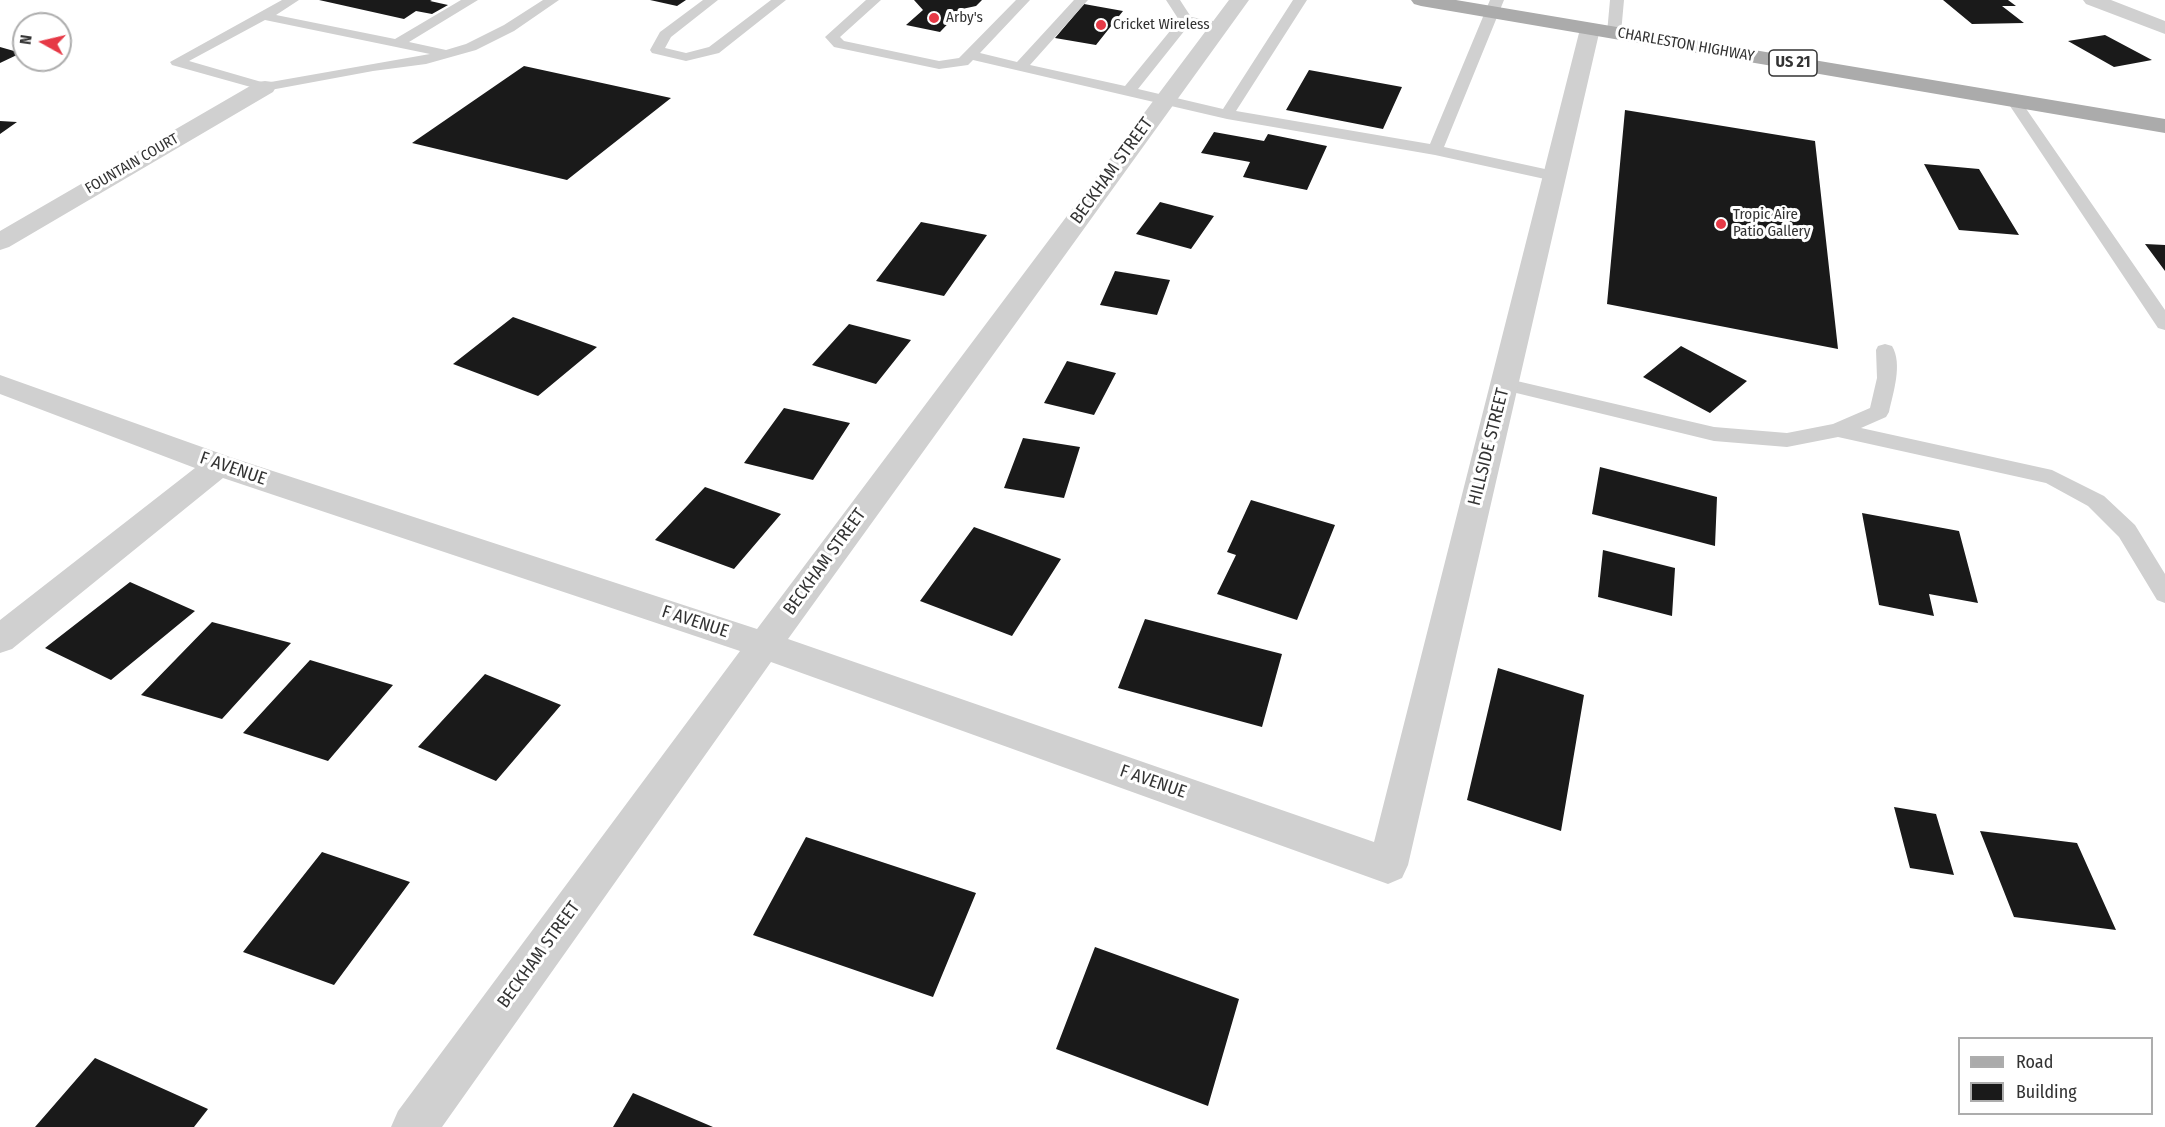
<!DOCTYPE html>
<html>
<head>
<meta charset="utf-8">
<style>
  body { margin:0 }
  #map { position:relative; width:2165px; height:1127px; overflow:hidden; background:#fff; font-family:"Fira Sans Condensed",sans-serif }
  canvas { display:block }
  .legend { position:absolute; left:1958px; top:1037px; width:195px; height:78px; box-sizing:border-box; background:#fff; border:2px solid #adadad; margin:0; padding:8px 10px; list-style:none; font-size:18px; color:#333 }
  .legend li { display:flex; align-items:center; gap:12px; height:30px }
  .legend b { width:30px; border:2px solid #adadad }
  .north { position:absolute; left:12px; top:12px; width:60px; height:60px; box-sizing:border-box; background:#fff; border:2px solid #adadad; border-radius:50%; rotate:278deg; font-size:16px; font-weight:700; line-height:24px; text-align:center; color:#333 }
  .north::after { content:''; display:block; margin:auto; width:21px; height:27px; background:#e63946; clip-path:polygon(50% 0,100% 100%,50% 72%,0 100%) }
</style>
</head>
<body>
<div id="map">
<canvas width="2165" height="1127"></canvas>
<ul class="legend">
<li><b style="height:8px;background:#ababab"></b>Road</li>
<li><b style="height:16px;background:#1a1a1a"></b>Building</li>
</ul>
<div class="north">N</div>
</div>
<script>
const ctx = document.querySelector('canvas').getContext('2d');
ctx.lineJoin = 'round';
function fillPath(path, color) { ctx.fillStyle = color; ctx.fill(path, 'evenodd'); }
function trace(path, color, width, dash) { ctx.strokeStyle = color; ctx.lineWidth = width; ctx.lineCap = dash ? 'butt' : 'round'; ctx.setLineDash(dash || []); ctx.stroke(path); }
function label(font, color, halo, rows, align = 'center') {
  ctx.font = font + ' "Fira Sans Condensed",sans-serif'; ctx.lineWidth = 6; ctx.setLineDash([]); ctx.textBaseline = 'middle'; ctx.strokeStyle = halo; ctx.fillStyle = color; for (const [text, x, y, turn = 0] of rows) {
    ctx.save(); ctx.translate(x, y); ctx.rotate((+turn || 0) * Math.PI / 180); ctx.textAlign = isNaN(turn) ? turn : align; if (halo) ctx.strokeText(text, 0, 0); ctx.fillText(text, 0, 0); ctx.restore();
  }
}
fillPath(new Path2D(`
  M319,0H432L430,1L448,5L432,14L416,11L404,19Z
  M650,0H686L677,6Z
  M914,0H982L976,6L962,9L940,32L906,25L923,10Z
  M1943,0H2008L2016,6H2002L2024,23L1972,24Z
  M1084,4L1123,11L1096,45L1055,38Z
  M2105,35L2152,60L2114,67L2068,41Z
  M0,47L21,53L0,63Z
  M524,66L671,98L567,180L412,143Z
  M1309,70L1402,87L1383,129L1286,110Z
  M1625,110L1815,141L1838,349L1607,304Z
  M0,121L17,122L0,134Z
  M1214,132L1264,141L1268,134L1327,146L1307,190L1243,177L1250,162L1201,153Z
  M1924,164L1979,169L2019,235L1959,230Z
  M1160,202L1214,216L1191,249L1136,234Z
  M921,222L987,235L944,296L876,281Z
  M2145,244L2165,245V271Z
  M1115,271L1170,280L1157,315L1100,305Z
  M513,317L597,347L538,396L453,364Z
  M849,324L911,340L876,384L812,365Z
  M1681,346L1747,381L1710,413L1643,377Z
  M1067,361L1116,373L1094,415L1044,403Z
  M784,408L850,423L813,480L744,463Z
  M1023,438L1080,447L1064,498L1004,488Z
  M1600,467L1717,497L1715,546L1592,514Z
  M705,487L781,514L734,569L655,540Z
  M1251,500L1335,525L1297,620L1217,594L1236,555L1227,552Z
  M1862,513L1959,531L1978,603L1929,594L1934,616L1879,605Z
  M974,527L1061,559L1012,636L920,601Z
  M1603,550L1675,568L1672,616L1598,597Z
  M130,582L195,611L111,680L45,648Z
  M1145,619L1282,654L1262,727L1118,688Z
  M212,622L291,643L222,719L141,695Z
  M310,660L393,685L328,761L243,733Z
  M1498,668L1584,695L1561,831L1467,800Z
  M485,674L561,705L496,781L418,747Z
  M1894,807L1936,814L1954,875L1910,868Z
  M1980,831L2077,843L2116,930L2014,917Z
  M806,837L976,893L933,997L753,935Z
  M322,852L410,882L334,985L243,952Z
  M1095,947L1239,999L1208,1106L1056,1049Z
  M95,1058L208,1109L194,1127H35Z
  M633,1093L713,1127H613Z`), '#1a1a1a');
fillPath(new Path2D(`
  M282,0H299L276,15L395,39L461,0H478L409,42L446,50L466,44L504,25L543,0H559L514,31L476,50L426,64L373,71L265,91L172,65L170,62ZM265,20L430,54L265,83L189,61Z
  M703,0H718L671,37L665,48L686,53L709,47L771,0H786L719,53L686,61L652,53L650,50L660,32Z
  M866,0H881L840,37L844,41L939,61L959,58L1016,0H1030L980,53L1017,62L1074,0H1088L1030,65L1125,86L1179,20L1166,0H1180L1191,17L1224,23L1226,26L1219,30L1189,25L1138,89L1223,109L1293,0H1307L1236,111L1430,144L1490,0H1504L1444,147L1554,171L1562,176L1554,181L1435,155L1227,119L973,60L968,65L939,69L834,47L825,37Z
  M1610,0H1624L1621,33L1614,37L1607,33Z
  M2013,96L2018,97L2165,310V330L2158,328L2006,100Z
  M1885,344L1892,346C1903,364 1893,393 1889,412L1886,417L1861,428L2052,470L2104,496L2135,525L2165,574V603L2157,600L2119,537L2088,506L2046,483L1838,437L1787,447L1714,441L1504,390L1497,389L1494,384L1497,379L1504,378L1714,427L1787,433L1833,424L1870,408L1877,378L1876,350L1878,346Z`), '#d0d0d0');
fillPath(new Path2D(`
  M1229,0H1249L788,639L1374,842L1580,29L1583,25H1597L1600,29L1408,865L1402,878L1388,884L771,662L442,1127H391L398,1111L740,651L223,478L12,649L0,653V620L195,468L0,394V375L230,457L757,629Z
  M2083,0H2111L2165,21V34L2086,4Z
  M265,81L273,82L276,87L273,92L9,247L0,250V231L257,82Z`), '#d0d0d0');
fillPath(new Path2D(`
  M1411,0H1456L2165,119V133L1421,6L1414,4Z`), '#ababab');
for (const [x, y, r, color] of [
  [934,18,6,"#e63946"],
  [1101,25,6,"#e63946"],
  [1721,224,6,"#e63946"]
]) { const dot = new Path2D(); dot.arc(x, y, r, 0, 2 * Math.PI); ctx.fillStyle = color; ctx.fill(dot); trace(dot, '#fff', 2); }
label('15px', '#333', '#fff', [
  ["Arby's",946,18],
  ["Cricket Wireless",1113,25],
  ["Tropic Aire",1733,215],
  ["Patio Gallery",1733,232]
], 'left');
label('15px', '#333', '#fff', [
  ["CHARLESTON HIGHWAY",1686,45,10],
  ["FOUNTAIN COURT",132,164,-30]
]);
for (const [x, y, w] of [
  [1793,63,48]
]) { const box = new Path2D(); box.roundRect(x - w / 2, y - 13, w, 26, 4.5); ctx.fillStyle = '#fff'; ctx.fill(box); trace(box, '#333', 1.5); }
label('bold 16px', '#333', null, [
  ["US 21",1793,63]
]);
label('18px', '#333', '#fff', [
  ["BECKHAM STREET",1112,171,-54],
  ["HILLSIDE STREET",1489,447,-76],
  ["F AVENUE",233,469,19],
  ["BECKHAM STREET",825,562,-54],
  ["F AVENUE",695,622,18],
  ["F AVENUE",1153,782,19],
  ["BECKHAM STREET",539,955,-54]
]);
</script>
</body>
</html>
